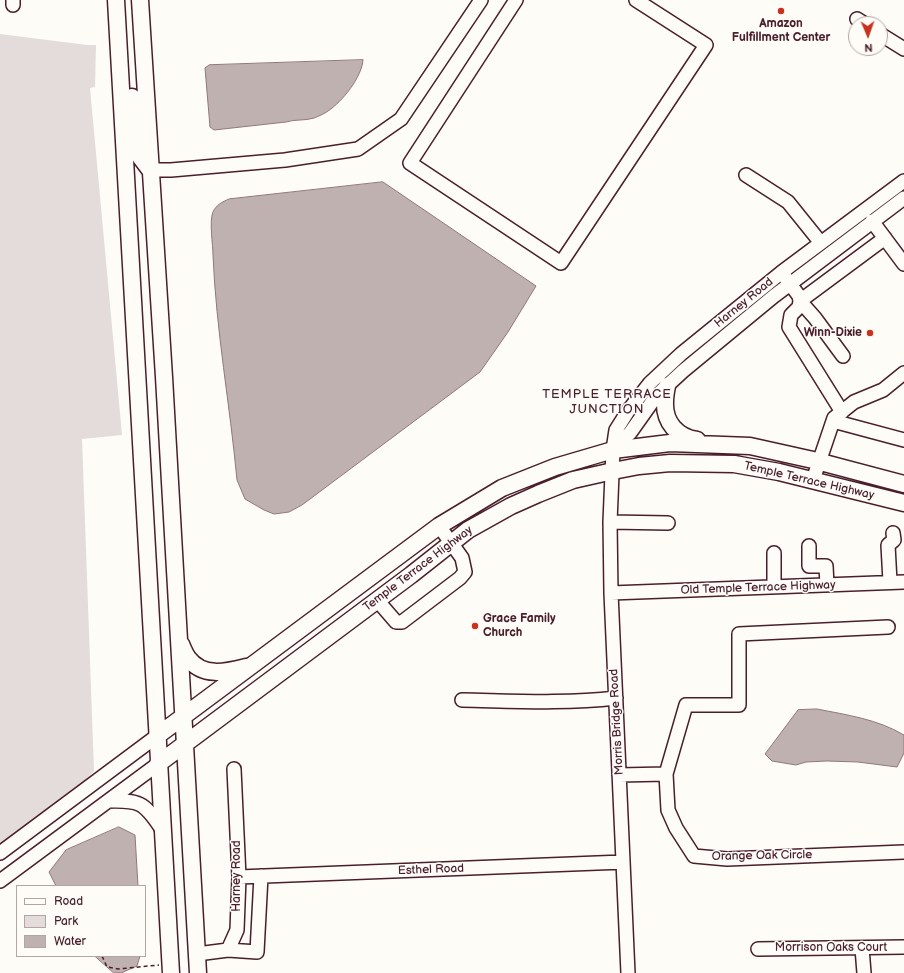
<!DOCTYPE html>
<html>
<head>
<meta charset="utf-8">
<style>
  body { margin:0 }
  #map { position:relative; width:904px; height:973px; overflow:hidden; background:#fdfcf7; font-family:"Balsamiq Sans",sans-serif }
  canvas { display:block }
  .legend { position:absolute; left:16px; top:885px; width:130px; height:72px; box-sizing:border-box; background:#fdfcf7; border:1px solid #b5a4a5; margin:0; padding:5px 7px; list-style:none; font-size:12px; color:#4a1f2b }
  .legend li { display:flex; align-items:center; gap:8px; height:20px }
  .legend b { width:20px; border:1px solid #b5a4a5 }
  .north { position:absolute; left:848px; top:16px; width:40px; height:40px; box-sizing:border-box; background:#fdfcf7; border:1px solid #b5a4a5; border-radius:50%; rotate:178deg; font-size:11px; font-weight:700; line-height:16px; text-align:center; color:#4a1f2b }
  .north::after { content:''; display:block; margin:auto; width:14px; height:18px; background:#c8321e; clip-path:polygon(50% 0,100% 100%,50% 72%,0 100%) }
</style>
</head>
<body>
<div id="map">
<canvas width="904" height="973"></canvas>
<ul class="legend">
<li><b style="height:5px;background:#fdfcf7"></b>Road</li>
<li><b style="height:11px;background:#e3dcda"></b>Park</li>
<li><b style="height:11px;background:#c0b1b1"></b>Water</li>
</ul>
<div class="north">N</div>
</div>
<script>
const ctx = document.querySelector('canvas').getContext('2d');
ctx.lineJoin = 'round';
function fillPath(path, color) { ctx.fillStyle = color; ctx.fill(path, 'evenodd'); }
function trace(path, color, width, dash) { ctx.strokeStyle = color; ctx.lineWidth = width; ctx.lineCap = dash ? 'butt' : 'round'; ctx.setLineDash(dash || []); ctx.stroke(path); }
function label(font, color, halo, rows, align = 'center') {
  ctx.font = font + ' "Balsamiq Sans",sans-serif'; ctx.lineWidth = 3; ctx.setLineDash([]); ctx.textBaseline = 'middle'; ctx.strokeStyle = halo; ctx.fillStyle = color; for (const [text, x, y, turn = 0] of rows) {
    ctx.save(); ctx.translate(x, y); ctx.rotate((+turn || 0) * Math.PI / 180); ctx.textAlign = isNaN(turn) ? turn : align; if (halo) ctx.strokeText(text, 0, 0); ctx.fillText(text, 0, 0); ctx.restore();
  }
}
fillPath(new Path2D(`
  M0,34L87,45H96L95,87L90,88L122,435L82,439L94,771L76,790L0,846Z`), '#e3dcda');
const water = new Path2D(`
  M363,60C362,77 342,102 328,111C324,114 319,116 314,118C305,121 295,119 286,122L214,130L210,127L205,68L209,65Z
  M383,182L536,286L508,332L480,372L302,505L289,512L274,514L264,510L245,499L237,480C230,405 216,330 213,255C213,245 209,221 213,212C216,205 222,202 229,199Z
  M817,709C847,715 877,719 904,735V753L897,767L858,762L827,761L806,762L796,765L772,761L765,754L798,710Z
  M119,827L135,835L138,886H56L49,872L66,850Z
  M95,956H140L137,966L121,973H114Z`);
fillPath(water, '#c0b1b1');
trace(water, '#91777b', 1);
const minor = new Path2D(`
  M13,0V5
  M516,0L410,163L561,263L706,45L636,0
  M857,19L865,24
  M880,34L904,49
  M150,170H171L285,160L358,149L401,119L481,0
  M746,175L788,202L821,243
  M872,221L904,264
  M785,277L799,296L800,301L799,307L791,315L789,327L842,412
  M843,356L815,318L800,301L885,238
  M833,421L904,440
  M613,450L630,433L657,395L683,371L774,296L904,198
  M813,480L834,418L854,402L883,390L904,373
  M610,522L668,523
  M809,546V566H826L827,585
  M774,553V587
  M890,582L888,545L894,540L893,533
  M611,593L904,582
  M377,600L396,622H402L460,578L465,572L462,558L439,526
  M888,627L739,634V705H686L666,774L668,810L676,828L694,856L727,859L904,852
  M462,700C514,701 564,704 616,698
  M619,775L666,774
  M108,801C139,800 144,802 161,828
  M0,853L157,736
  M239,877L623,862
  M0,881L158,764
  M862,948L864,973
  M758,949L904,947
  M228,950L257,952L261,876
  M197,954L228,950L237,930L239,877L234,769
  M628,973L611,593L610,522L613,450L616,430L628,411L650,383L681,354L782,272L904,181`);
const major = new Path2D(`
  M116,0L171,973
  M140,0L164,377L198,973
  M132,97L136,149L141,158L150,170
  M667,386C666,391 665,397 665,402C664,422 677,437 697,440
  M181,644C183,649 185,654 188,658C203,678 226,672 246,667
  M157,736L439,526L502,488L555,467L613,450L670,443L750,446L813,460L904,484
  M158,764L411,575L468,530L511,506L538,494L573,480L613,471L639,466L670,463L734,464L779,472L904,503`);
trace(minor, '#4a1f2b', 16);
trace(major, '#4a1f2b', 19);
trace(new Path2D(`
  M102,956L107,967L118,969L159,965`), '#4a1f2b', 1.5, [4, 3]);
trace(minor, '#fdfcf7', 13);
trace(major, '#fdfcf7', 16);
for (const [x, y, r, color] of [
  [781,11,4,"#c8321e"],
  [870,333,4,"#c8321e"],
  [475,626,4,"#c8321e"]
]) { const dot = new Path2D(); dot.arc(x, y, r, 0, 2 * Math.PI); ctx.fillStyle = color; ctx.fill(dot); trace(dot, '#fdfcf7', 1.5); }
label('bold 12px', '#4a1f2b', '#fdfcf7', [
  ["Amazon",781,24],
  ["Fulfillment Center",781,38],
  ["Winn-Dixie",862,333,"right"],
  ["Grace Family",483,619,"left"],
  ["Church",483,633,"left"]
]);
label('12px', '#4a1f2b', '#fdfcf7', [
  ["Harney Road",744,303,-39],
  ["Temple Terrace Highway",809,481,13],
  ["Temple Terrace Highway",418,569,-37],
  ["Old Temple Terrace Highway",758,588,-2],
  ["Morris Bridge Road",617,722,-93],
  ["Orange Oak Circle",762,856,-1],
  ["Esthel Road",431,870,-2],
  ["Harney Road",237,876,-90],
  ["Morrison Oaks Court",831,948]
]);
ctx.letterSpacing = '1px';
label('13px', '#4a1f2b', '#fdfcf7', [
  ["TEMPLE TERRACE",607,395],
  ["JUNCTION",607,410]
]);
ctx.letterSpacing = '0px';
</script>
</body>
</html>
